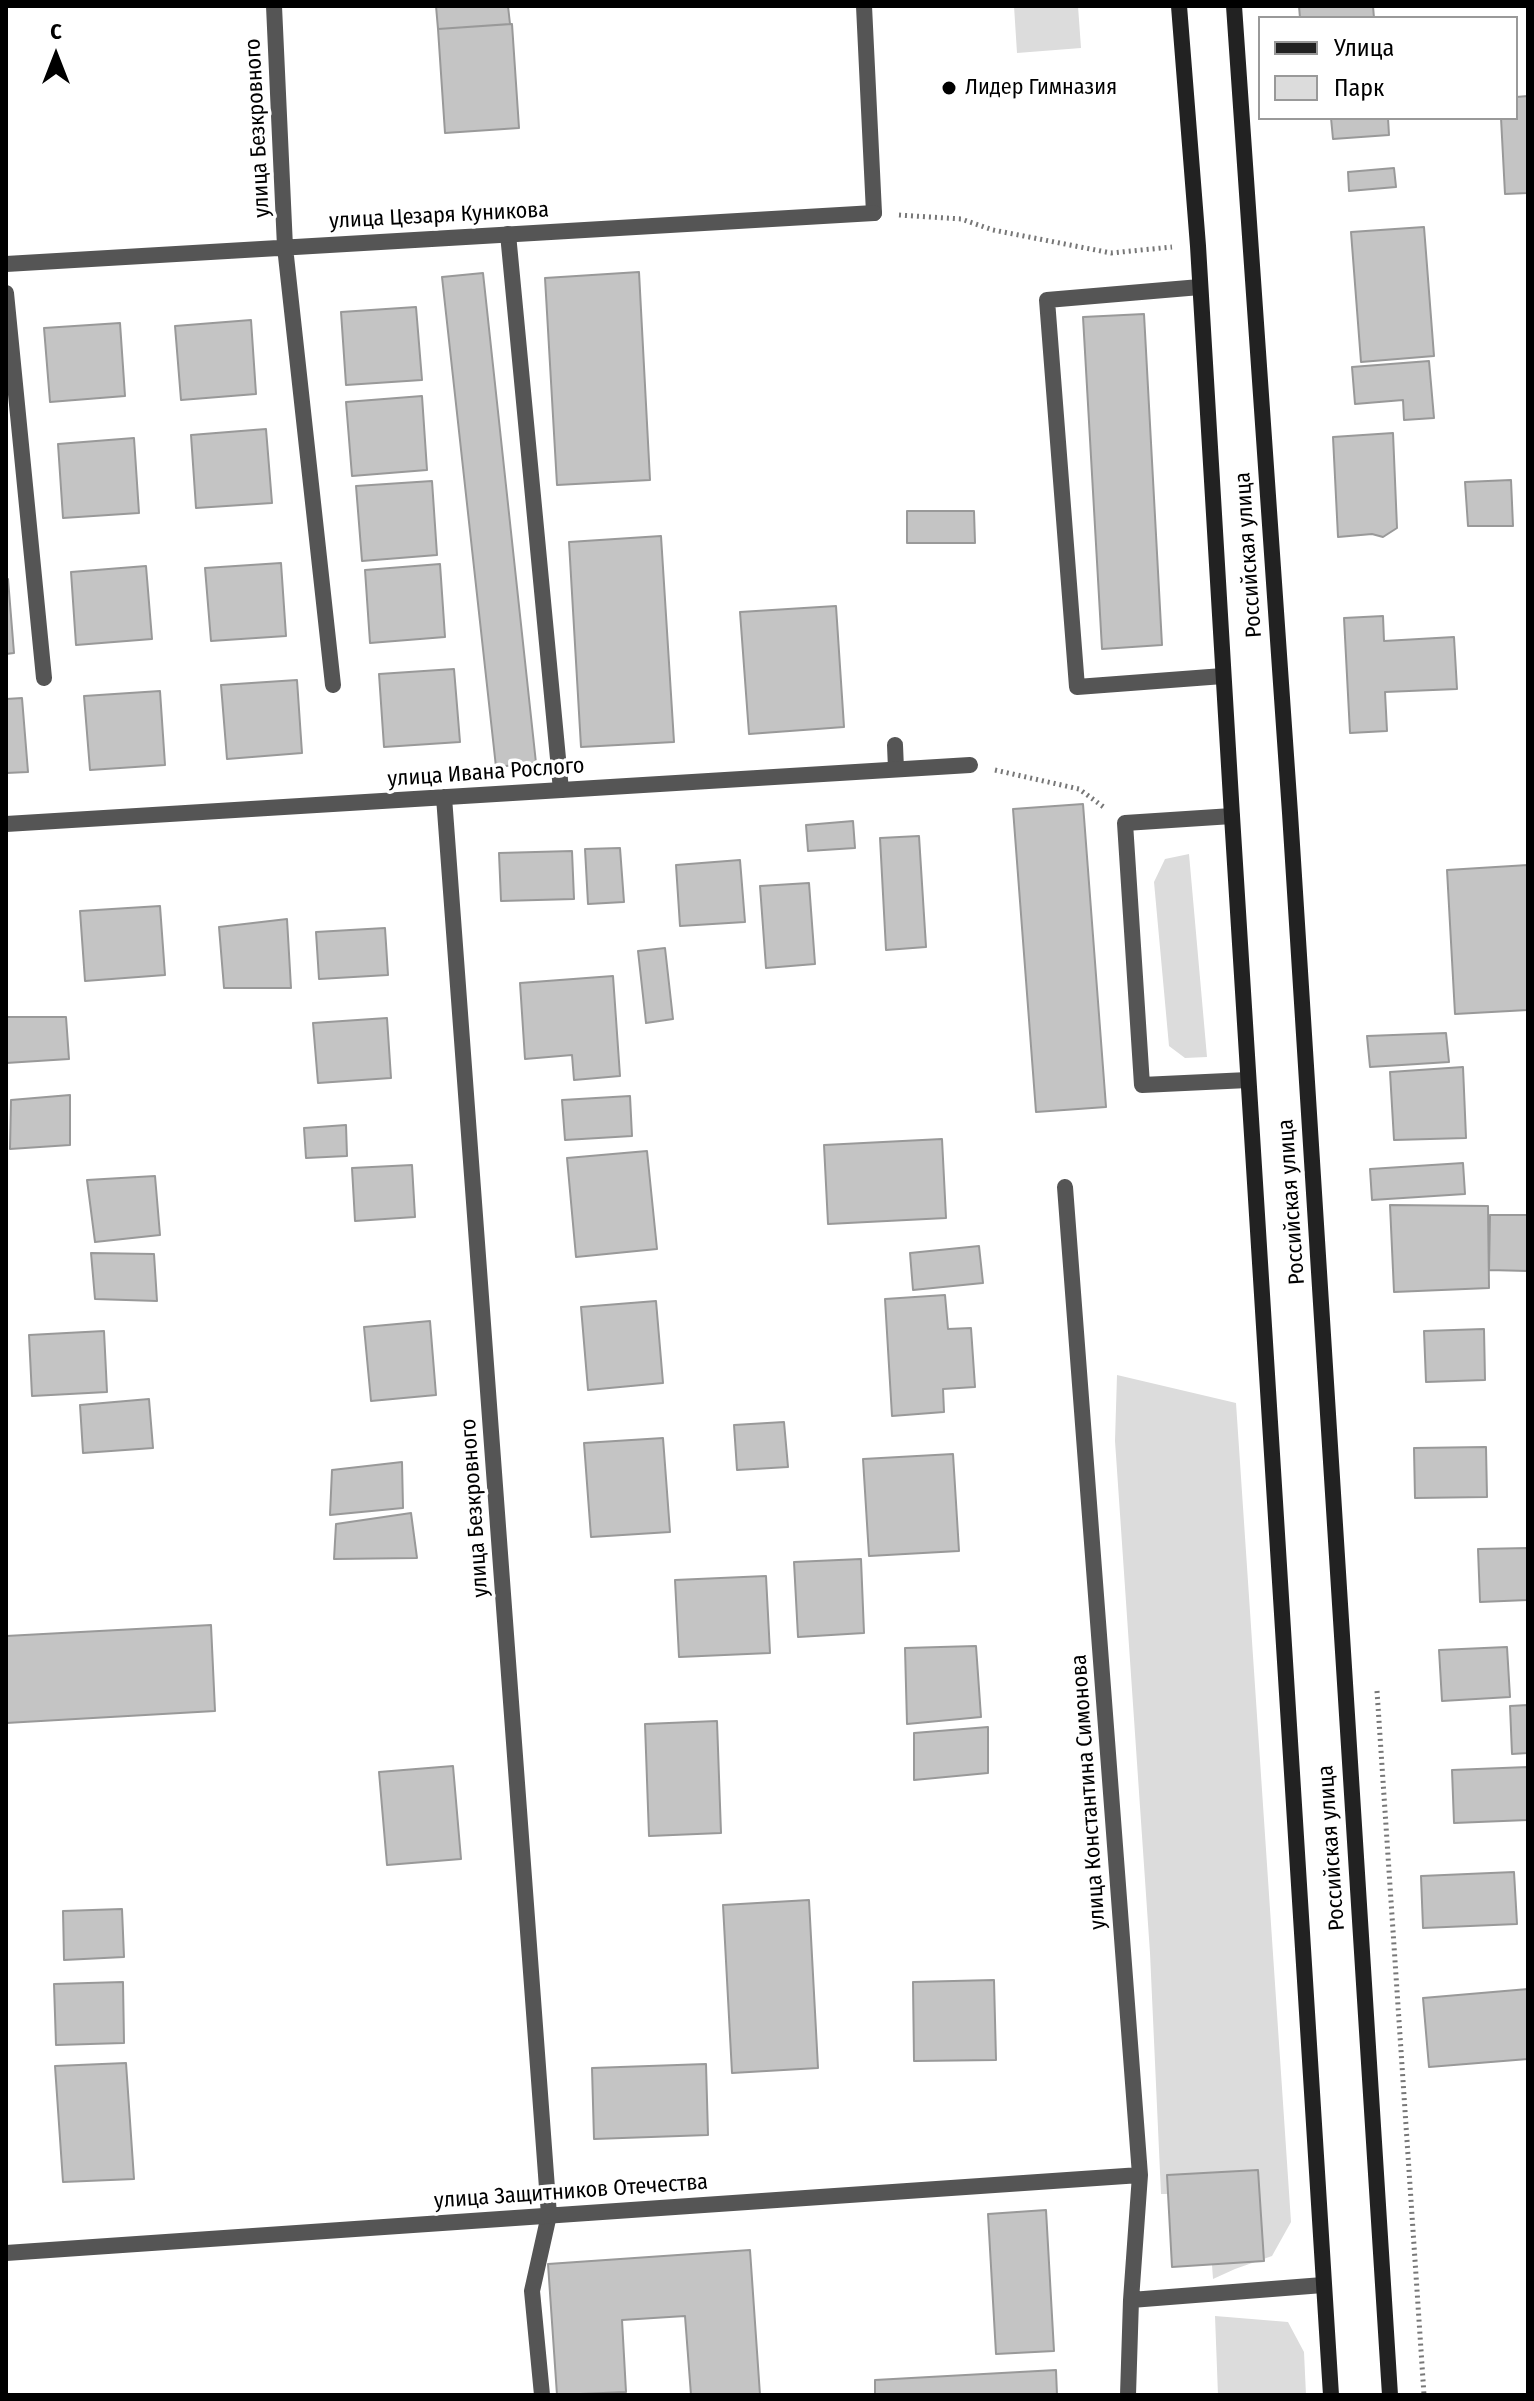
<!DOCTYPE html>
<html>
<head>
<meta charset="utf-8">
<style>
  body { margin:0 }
  #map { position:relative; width:1534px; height:2401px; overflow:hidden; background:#fff; font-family:"Fira Sans Condensed",sans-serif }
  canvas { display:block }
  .frame { position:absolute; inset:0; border:8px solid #000; pointer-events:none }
  .legend { position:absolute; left:1258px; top:16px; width:260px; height:104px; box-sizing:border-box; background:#fff; border:2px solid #999; margin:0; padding:10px 14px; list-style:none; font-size:24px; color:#000 }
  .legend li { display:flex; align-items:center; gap:16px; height:40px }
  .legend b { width:40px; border:2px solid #999 }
  .north { position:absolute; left:16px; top:16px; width:80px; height:80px; -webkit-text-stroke:6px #fff; paint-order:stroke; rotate:0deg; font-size:22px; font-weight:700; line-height:32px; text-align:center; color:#000 }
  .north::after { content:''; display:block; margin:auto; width:28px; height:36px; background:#000; clip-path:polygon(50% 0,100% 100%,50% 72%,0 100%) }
</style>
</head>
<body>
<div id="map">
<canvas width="1534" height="2401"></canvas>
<div class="frame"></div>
<ul class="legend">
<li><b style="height:10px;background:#222"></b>Улица</li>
<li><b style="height:22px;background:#dcdcdc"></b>Парк</li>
</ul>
<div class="north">С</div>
</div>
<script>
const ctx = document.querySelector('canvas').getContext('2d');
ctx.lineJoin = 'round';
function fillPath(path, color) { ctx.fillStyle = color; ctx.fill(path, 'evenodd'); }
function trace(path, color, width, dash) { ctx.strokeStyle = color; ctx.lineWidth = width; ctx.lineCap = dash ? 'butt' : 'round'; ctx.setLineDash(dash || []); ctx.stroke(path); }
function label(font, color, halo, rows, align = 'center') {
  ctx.font = font + ' "Fira Sans Condensed",sans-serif'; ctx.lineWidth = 7; ctx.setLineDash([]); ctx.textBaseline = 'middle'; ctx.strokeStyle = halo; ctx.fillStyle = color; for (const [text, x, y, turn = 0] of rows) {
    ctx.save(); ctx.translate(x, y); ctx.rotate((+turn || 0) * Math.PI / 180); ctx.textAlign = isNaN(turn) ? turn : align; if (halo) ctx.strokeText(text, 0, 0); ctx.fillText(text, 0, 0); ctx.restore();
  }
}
fillPath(new Path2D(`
  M1014,6H1078L1081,48L1017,53Z
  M1189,854L1207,1057L1185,1058L1169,1046L1154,882L1165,859Z
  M1117,1375L1236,1403L1291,2222L1272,2256L1235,2269L1213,2279L1207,2194H1161L1150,1953L1115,1441Z
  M1215,2316L1288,2322L1304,2352L1306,2395H1218Z`), '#dcdcdc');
const building = new Path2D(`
  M436,6H508L510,24L438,29Z
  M1299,6H1373L1374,18H1300Z
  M512,24L519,128L445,133L438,29Z
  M1528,96V193L1505,194L1501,118H1516V97Z
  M1331,118H1388L1389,135L1333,139Z
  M1394,168L1396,187L1349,191L1348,172Z
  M1424,227L1434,356L1361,362L1351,232Z
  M639,272L650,480L557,485L545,278Z
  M483,273L536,763L496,767L442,277Z
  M416,307L422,380L346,385L341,312Z
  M1144,314L1162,645L1102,649L1083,317Z
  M251,320L256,394L181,400L175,326Z
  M120,323L125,396L50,402L44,328Z
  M1429,361L1434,418L1404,420L1403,400L1355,404L1352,367Z
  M422,396L427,470L352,476L346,402Z
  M266,429L272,503L196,508L191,435Z
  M1393,433L1397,528L1383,537L1372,534L1338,537L1333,437Z
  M134,438L139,513L63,518L58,444Z
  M1511,480L1513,526H1468L1465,482Z
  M432,481L437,555L362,561L356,486Z
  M907,511H974L975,543H907Z
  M661,536L674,742L581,747L569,542Z
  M281,563L286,636L211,641L205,568Z
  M440,564L445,637L370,643L365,570Z
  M146,566L152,639L76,645L71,572Z
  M6,579H8L14,653L6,654Z
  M836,606L844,727L749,734L740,612Z
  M1383,616L1384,641L1454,637L1457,689L1385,692L1387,731L1350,733L1344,618Z
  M454,669L460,742L384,747L379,674Z
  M297,680L302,753L227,759L221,685Z
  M160,691L165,765L90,770L84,696Z
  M22,698L28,772L6,773V699Z
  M1083,804L1106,1107L1036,1112L1013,809Z
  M853,821L855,848L808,851L806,825Z
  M919,836L926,947L886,950L880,838Z
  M620,848L624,902L588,904L585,849Z
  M572,851L574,899L501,901L499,853Z
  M740,860L745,922L680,926L676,865Z
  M1528,865V1010L1455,1014L1447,870Z
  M809,883L815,964L766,968L760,886Z
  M160,906L165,975L85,981L80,911Z
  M287,919L291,988H224L219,927Z
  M385,928L388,975L319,979L316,932Z
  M665,948L673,1019L646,1023L638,951Z
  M613,976L620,1076L574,1080L572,1055L525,1059L520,983Z
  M6,1017H66L69,1059L6,1063Z
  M387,1018L391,1078L318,1083L313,1023Z
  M1446,1033L1449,1062L1370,1067L1367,1036Z
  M1463,1067L1466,1138L1394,1140L1390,1072Z
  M70,1095V1145L10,1149L11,1100Z
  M630,1096L632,1136L565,1140L562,1100Z
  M346,1125L347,1156L306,1158L304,1128Z
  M942,1139L946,1218L828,1224L824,1145Z
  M647,1151L657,1249L576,1257L567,1158Z
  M1463,1163L1465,1194L1372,1200L1370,1169Z
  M412,1165L415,1217L355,1221L352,1168Z
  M155,1176L160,1235L95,1242L87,1180Z
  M1390,1205L1488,1206L1489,1288L1394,1292Z
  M1490,1215H1528V1271L1489,1270Z
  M979,1246L983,1283L913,1290L910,1253Z
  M91,1253L154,1254L157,1301L95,1299Z
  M945,1295L948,1329L971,1328L975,1387L943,1389L944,1412L892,1416L885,1299Z
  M656,1301L663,1383L588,1390L581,1307Z
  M430,1321L436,1395L371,1401L364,1327Z
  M1484,1329L1485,1380L1426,1382L1424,1331Z
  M104,1331L107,1392L32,1396L29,1335Z
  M149,1399L153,1448L83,1453L80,1405Z
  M784,1422L788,1467L737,1470L734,1425Z
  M663,1438L670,1532L591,1537L584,1443Z
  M1486,1447L1487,1497L1415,1498L1414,1448Z
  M953,1454L959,1551L869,1556L863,1459Z
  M402,1462L403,1508L330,1515L332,1470Z
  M411,1513L417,1558L334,1559L336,1524Z
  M1528,1548V1600L1480,1602L1478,1549Z
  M861,1559L864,1633L798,1637L794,1562Z
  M766,1576L770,1653L679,1657L675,1580Z
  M211,1625L215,1711L6,1723V1636Z
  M976,1646L981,1717L907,1724L905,1648Z
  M1507,1647L1510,1697L1442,1701L1439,1650Z
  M1528,1705V1753L1512,1754L1510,1706Z
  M717,1721L721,1833L649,1836L645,1724Z
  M988,1727V1773L914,1780V1733Z
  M453,1766L461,1859L387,1865L379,1772Z
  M1528,1767V1820L1454,1823L1452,1770Z
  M1514,1872L1517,1924L1423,1928L1421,1876Z
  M809,1900L818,2068L732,2073L723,1905Z
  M122,1909L124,1957L64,1960L63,1911Z
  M994,1980L996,2060L914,2061L913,1982Z
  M123,1982L124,2043L56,2045L54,1984Z
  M1528,1989V2059L1429,2067L1423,1998Z
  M126,2063L134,2179L63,2182L55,2066Z
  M706,2064L708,2135L594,2139L592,2068Z
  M1258,2170L1264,2261L1172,2267L1167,2175Z
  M1046,2210L1054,2351L996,2354L988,2214Z
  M750,2250L760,2395H691L685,2316L622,2320L626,2392L557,2395L548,2264Z
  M1056,2370L1057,2395H875V2380Z`);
fillPath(building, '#c4c4c4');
trace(building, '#999', 2);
trace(new Path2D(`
  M899,215L961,219L993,230L1111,253L1172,247
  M995,770L1079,789L1105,808
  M1377,1691L1424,2395`), '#777', 5, [2, 4]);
trace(new Path2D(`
  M864,6L874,213
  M508,234L561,790
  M895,745L896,769
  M1232,816L1125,823L1142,1085L1248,1080
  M542,2395L532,2291L549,2215`), '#555', 16);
trace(new Path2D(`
  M274,6L285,247L333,685
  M6,264L874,213
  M1200,287L1047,300L1077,687L1223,676
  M6,293L44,678
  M444,797L549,2215
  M6,824L970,765
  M1065,1187L1140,2175L1131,2300L1128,2395
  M6,2253L1140,2175
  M1131,2300L1323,2285`), '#555', 16);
trace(new Path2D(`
  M1179,6L1198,246L1232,816L1331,2395
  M1234,6L1290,813L1390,2395`), '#222', 16);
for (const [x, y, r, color] of [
  [949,88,8,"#000"]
]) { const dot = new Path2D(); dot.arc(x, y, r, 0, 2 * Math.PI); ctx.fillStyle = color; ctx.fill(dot); trace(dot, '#fff', 3); }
label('22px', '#000', '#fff', [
  ["Лидер Гимназия",965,88]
], 'left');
label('22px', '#000', '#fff', [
  ["улица Безкровного",258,128,-93],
  ["улица Цезаря Куникова",439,216,-3],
  ["Российская улица",1249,555,-94],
  ["улица Ивана Рослого",486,773,-4],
  ["Российская улица",1292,1202,-94],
  ["улица Безкровного",475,1508,-94],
  ["улица Константина Симонова",1089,1792,-94],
  ["Российская улица",1332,1848,-94],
  ["улица Защитников Отечества",571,2192,-4]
]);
</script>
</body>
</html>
